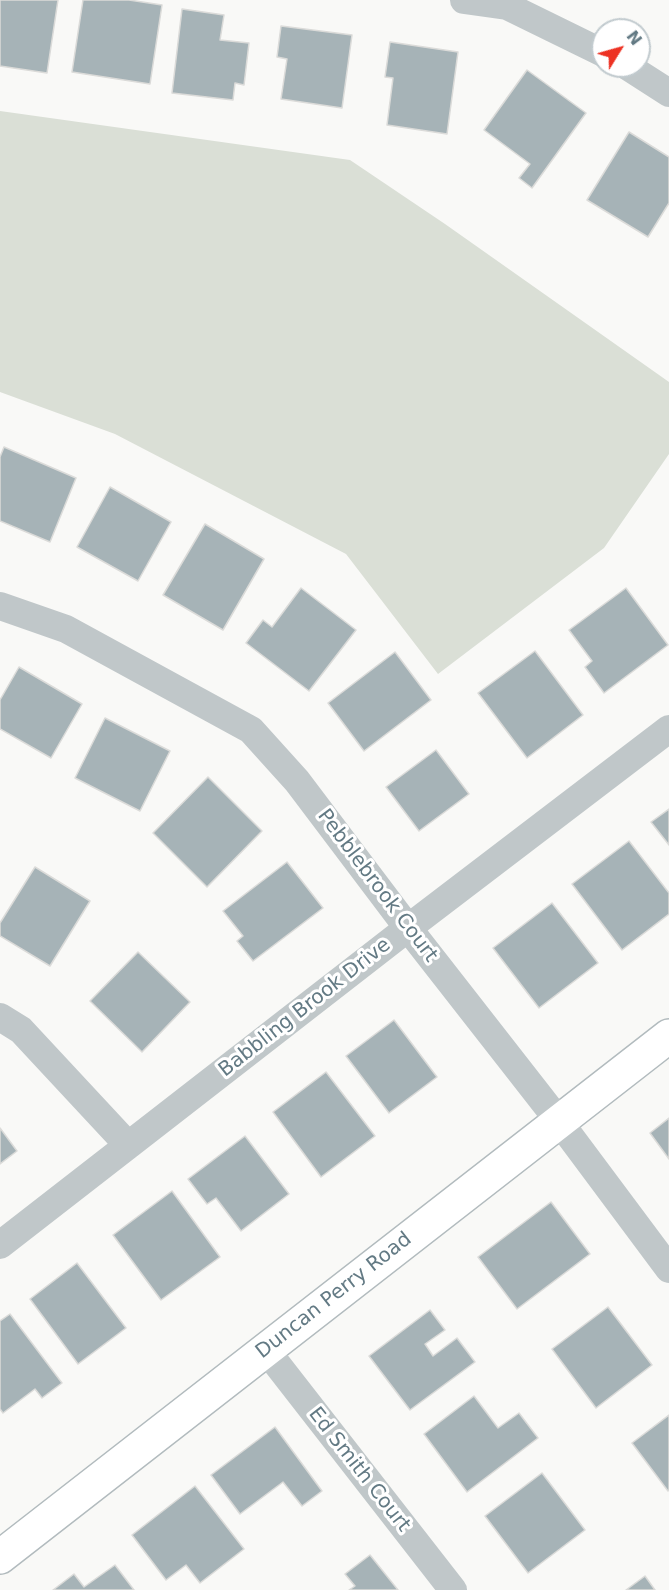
<!DOCTYPE html>
<html>
<head>
<meta charset="utf-8">
<style>
  body { margin:0 }
  #map { position:relative; width:669px; height:1590px; overflow:hidden; background:#f9f9f7; font-family:"DejaVu Sans",sans-serif }
  canvas { display:block }
  .north { position:absolute; left:591px; top:18px; width:60px; height:60px; box-sizing:border-box; background:#fff; border:2px solid #c1cace; border-radius:50%; rotate:53deg; font-size:16px; font-weight:700; line-height:24px; text-align:center; color:#637a84 }
  .north::after { content:''; display:block; margin:auto; width:21px; height:27px; background:#ed3223; clip-path:polygon(50% 0,100% 100%,50% 72%,0 100%) }
</style>
</head>
<body>
<div id="map">
<canvas width="669" height="1590"></canvas>
<div class="north">N</div>
</div>
<script>
const ctx = document.querySelector('canvas').getContext('2d');
ctx.lineJoin = 'round';
function fillPath(path, color) { ctx.fillStyle = color; ctx.fill(path, 'evenodd'); }
function trace(path, color, width, dash) { ctx.strokeStyle = color; ctx.lineWidth = width; ctx.lineCap = dash ? 'butt' : 'round'; ctx.setLineDash(dash || []); ctx.stroke(path); }
function label(font, color, halo, rows, align = 'center') {
  ctx.font = font + ' "DejaVu Sans",sans-serif'; ctx.lineWidth = 6; ctx.setLineDash([]); ctx.textBaseline = 'middle'; ctx.strokeStyle = halo; ctx.fillStyle = color; for (const [text, x, y, turn = 0] of rows) {
    ctx.save(); ctx.translate(x, y); ctx.rotate((+turn || 0) * Math.PI / 180); ctx.textAlign = isNaN(turn) ? turn : align; if (halo) ctx.strokeText(text, 0, 0); ctx.fillText(text, 0, 0); ctx.restore();
  }
}
fillPath(new Path2D(`
  M0,111L350,160L445,224L669,382V454L604,548L438,674L346,554L115,434L0,392Z`), '#dadfd6');
const building = new Path2D(`
  M0,0H58L47,73L0,66Z
  M83,0H129L162,5L150,84L72,72Z
  M182,9L224,15L220,40L249,43L244,85L235,83L233,100L172,93Z
  M281,26L352,35L342,108L281,99L287,59L277,57Z
  M390,42L458,52L447,134L387,125L393,78L385,77Z
  M527,70L586,113L532,188L519,178L530,164L484,130Z
  M629,132L669,157V203L648,237L587,200Z
  M4,447L76,478L50,542L0,521V457Z
  M110,487L171,522L138,581L77,547Z
  M205,524L264,559L223,630L163,595Z
  M301,588L356,630L309,691L246,643L263,620L272,627Z
  M626,588L668,645L604,693L585,667L592,661L569,630Z
  M535,651L583,715L527,758L478,693Z
  M395,652L431,700L364,751L328,703Z
  M19,667L82,704L51,758L0,729V700Z
  M105,718L170,751L140,811L75,778Z
  M436,750L469,794L419,831L386,787Z
  M208,777L262,831L207,887L153,833Z
  M669,809V845L651,822Z
  M629,841L669,893V914L622,950L572,884Z
  M287,862L323,908L253,961L237,941L243,936L223,911Z
  M35,867L90,901L50,966L0,936V923Z
  M552,903L598,963L539,1008L493,948Z
  M138,952L190,1002L142,1052L90,1001Z
  M394,1020L437,1077L389,1113L346,1056Z
  M326,1072L375,1136L321,1177L273,1112Z
  M669,1118V1159L650,1133Z
  M0,1128L17,1151L0,1164Z
  M245,1136L289,1194L241,1231L216,1198L207,1204L188,1179Z
  M172,1191L220,1257L161,1300L113,1235Z
  M551,1202L590,1254L517,1309L478,1257Z
  M77,1263L126,1328L78,1364L30,1299Z
  M608,1307L652,1365L596,1408L552,1349Z
  M430,1310L445,1330L425,1344L433,1356L457,1338L475,1362L410,1410L369,1356Z
  M10,1314L62,1383L42,1398L35,1389L3,1413L0,1409V1321Z
  M474,1396L498,1428L519,1413L538,1438L467,1492L424,1434Z
  M669,1415V1490L668,1491L632,1443Z
  M275,1427L322,1491L302,1506L283,1482L240,1514L211,1475Z
  M542,1473L585,1530L528,1573L485,1516Z
  M195,1486L244,1549L200,1583L186,1565L166,1580L132,1535Z
  M370,1555L398,1590H349L355,1586L345,1574Z
  M115,1565L134,1590H53L74,1574L84,1587Z
  M645,1576L655,1590H626Z`);
fillPath(building, '#a6b3b7');
trace(building, '#dbdbd9', 1.5);
const secondary = new Path2D(`
  M0,1557L669,1036`);
trace(secondary, '#b2bbbe', 36);
trace(new Path2D(`
  M464,0L507,6L603,53
  M627,66L669,93
  M0,606L66,629L251,730L297,781L408,928L558,1120L669,1269
  M0,1017L21,1030L128,1145
  M0,1245L408,928L669,729
  M266,1350L453,1590`), '#c0c7c9', 28);
trace(secondary, '#fff', 33);
label('20px', '#637a84', '#fff', [
  ["Pebblebrook Court",377,886,53],
  ["Babbling Brook Drive",305,1008,-38],
  ["Duncan Perry Road",334,1296,-38],
  ["Ed Smith Court",359,1470,52]
]);
</script>
</body>
</html>
